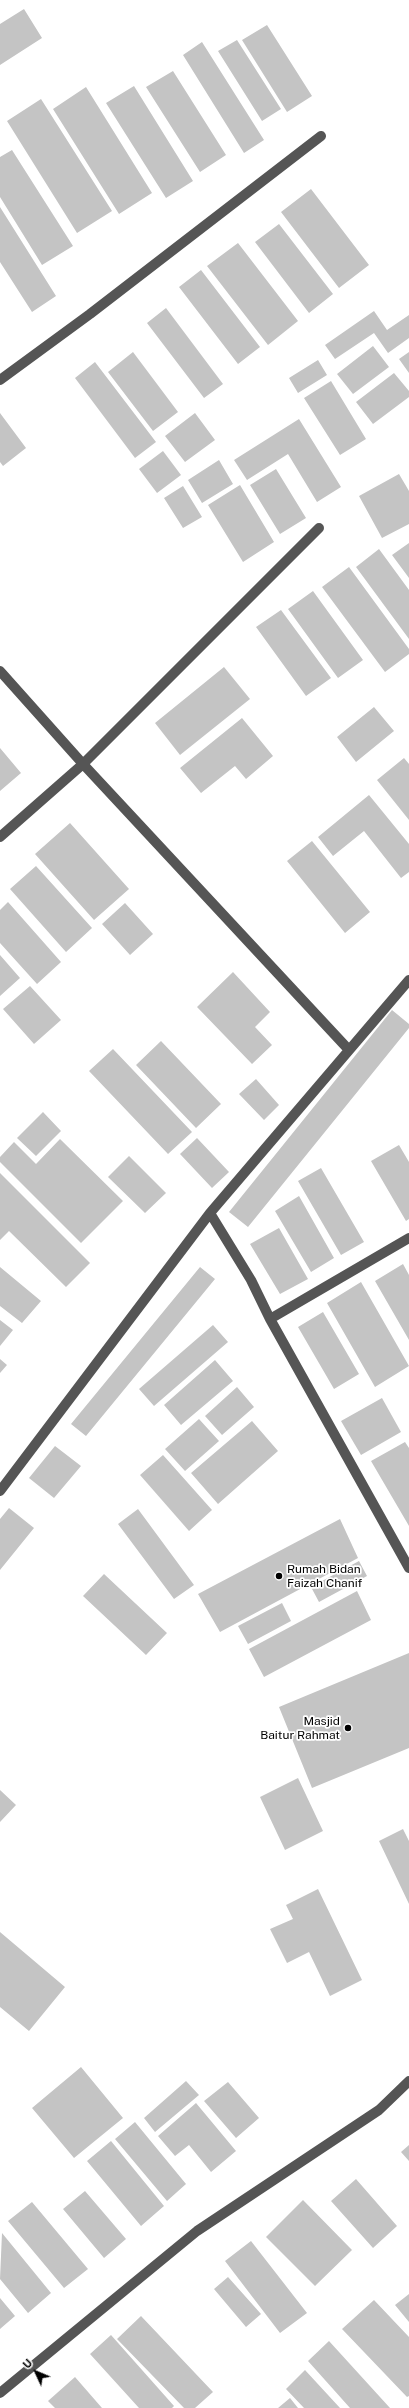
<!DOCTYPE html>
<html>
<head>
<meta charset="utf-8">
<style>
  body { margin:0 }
  #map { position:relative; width:409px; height:2408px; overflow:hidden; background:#fff; font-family:"Public Sans",sans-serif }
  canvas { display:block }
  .north { position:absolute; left:16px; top:2352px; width:40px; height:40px; -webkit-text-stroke:3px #fff; paint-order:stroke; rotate:314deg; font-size:11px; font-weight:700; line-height:16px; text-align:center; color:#000 }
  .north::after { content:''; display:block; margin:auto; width:14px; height:18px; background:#000; clip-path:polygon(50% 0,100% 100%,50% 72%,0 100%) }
</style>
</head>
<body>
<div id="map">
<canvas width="409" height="2408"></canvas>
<div class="north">U</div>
</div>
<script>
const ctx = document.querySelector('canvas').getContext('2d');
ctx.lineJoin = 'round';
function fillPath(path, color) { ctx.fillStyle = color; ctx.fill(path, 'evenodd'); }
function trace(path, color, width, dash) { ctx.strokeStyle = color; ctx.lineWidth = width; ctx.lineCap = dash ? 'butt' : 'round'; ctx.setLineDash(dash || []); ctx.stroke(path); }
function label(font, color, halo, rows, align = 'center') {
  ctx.font = font + ' "Public Sans",sans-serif'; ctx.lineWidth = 3.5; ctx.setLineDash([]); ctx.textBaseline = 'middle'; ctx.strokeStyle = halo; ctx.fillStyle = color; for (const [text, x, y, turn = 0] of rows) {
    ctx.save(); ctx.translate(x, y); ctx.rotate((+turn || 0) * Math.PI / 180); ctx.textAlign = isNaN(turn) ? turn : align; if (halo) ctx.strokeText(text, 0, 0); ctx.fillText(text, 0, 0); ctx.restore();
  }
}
fillPath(new Path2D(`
  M24,9L42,38L0,65V24Z
  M267,25L312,96L287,112L242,40Z
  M237,40L281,109L262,121L218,51Z
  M202,42L264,140L244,153L183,55Z
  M173,71L226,155L200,172L146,87Z
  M134,86L193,181L166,198L106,103Z
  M86,87L152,193L119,214L53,109Z
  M41,99L112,211L77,233L7,121Z
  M12,150L73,246L42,265L0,197V157Z
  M311,189L369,265L339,288L281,212Z
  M0,207L56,296L32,312L0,262Z
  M279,224L333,294L309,313L255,242Z
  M238,243L298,321L268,345L207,266Z
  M201,270L260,347L238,364L179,287Z
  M166,308L223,384L204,398L147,323Z
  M374,311L387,330L409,315V338L388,353L374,333L335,359L325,345Z
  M373,346L389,367L353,394L337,374Z
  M133,352L178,412L153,431L108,372Z
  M409,352V373L399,359Z
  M318,360L327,375L298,393L289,378Z
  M95,362L156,442L135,458L75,378Z
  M394,373L409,391V397L373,424L356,402Z
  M331,381L366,439L340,455L304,398Z
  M0,413L26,448L3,466L0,462Z
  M195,413L215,440L185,462L165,436Z
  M299,419L341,487L317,502L288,454L247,480L234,460Z
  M163,451L181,475L157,493L139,469Z
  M219,460L233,484L202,503L188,480Z
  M276,469L306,518L280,534L250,485Z
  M399,474L409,491V524L382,538L359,496Z
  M240,485L274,542L243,562L208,505Z
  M183,486L202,517L183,528L164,498Z
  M409,543V578L392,555Z
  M379,549L409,590V639L356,567Z
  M349,567L409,649V654L385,672L322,587Z
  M313,591L363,660L338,678L288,609Z
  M281,610L331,678L306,696L256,627Z
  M224,667L250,699L180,755L155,723Z
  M374,707L394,731L356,762L337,737Z
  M242,718L273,756L246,779L235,766L201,793L180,768Z
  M0,748L21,773L0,791Z
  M404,758L409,764V820L377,780Z
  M369,795L409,844V872L401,878L364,831L333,856L318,837Z
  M70,823L129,889L94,920L35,854Z
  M312,841L370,912L345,933L287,861Z
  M36,866L92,928L66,952L10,889Z
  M8,902L61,962L37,984L0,943V910Z
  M125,903L153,934L130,955L102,924Z
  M0,955L20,978L0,996Z
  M233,972L270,1012L255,1027L272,1045L252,1064L197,1007Z
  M30,986L61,1020L34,1044L3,1009Z
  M392,1010L409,1024V1028L248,1227L229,1212Z
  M161,1041L221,1104L196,1128L136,1065Z
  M113,1049L192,1132L168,1154L89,1071Z
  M256,1079L279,1105L264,1120L239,1094Z
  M43,1112L61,1131L36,1156L17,1138Z
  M197,1138L229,1172L212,1188L180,1154Z
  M60,1139L123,1201L81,1243L0,1162V1157L14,1142L36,1164Z
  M399,1145L409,1162V1219L406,1221L371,1161Z
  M129,1156L166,1193L145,1213L108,1177Z
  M321,1168L364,1242L341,1255L298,1181Z
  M0,1173L90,1263L66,1287L9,1231L0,1240Z
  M299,1196L334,1258L311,1272L275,1211Z
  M279,1228L308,1279L280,1294L250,1244Z
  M403,1264L409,1275V1340L375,1281Z
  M0,1267L41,1301L22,1323L0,1306Z
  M200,1267L215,1279L86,1436L71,1424Z
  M361,1282L409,1366L375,1387L327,1303Z
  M323,1312L359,1374L334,1389L298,1327Z
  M0,1320L13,1330L0,1346Z
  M213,1325L228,1342L154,1406L139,1389Z
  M0,1359L7,1365L0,1373Z
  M215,1360L233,1381L181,1425L164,1405Z
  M237,1387L254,1407L222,1435L205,1416Z
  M382,1398L401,1432L361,1455L341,1421Z
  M199,1419L219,1441L185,1471L165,1449Z
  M252,1421L278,1451L218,1504L191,1473Z
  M405,1442L409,1448V1526L371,1461Z
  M55,1446L81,1466L54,1498L29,1478Z
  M163,1455L212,1510L189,1531L140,1475Z
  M9,1508L34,1528L0,1570V1519Z
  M138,1509L194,1585L174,1599L118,1524Z
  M340,1519L358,1558L220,1632L198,1594Z
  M359,1561L367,1576L319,1602L311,1587Z
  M104,1574L167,1633L146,1655L83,1596Z
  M357,1591L371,1620L264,1677L249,1649Z
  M282,1603L291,1621L248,1644L238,1626Z
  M409,1653V1748L312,1788L279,1707Z
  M298,1778L323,1831L285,1850L260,1797Z
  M0,1790L16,1805L0,1822Z
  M403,1829L409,1841V1904L379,1841Z
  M318,1889L362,1980L330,1996L309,1952L287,1963L270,1929L293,1919L286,1905Z
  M0,1932L65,1987L29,2031L0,2007Z
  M81,2067L123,2118L74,2158L32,2108Z
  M186,2081L199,2095L155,2132L144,2118Z
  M228,2082L259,2118L236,2138L204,2101Z
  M196,2103L236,2151L211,2172L189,2145L175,2156L158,2136Z
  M135,2122L186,2184L167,2201L115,2139Z
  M111,2141L164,2206L141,2226L87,2161Z
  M409,2145V2161L401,2152Z
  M356,2179L397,2226L373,2248L331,2201Z
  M85,2191L126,2239L104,2258L63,2209Z
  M303,2200L352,2250L315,2286L266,2237Z
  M32,2202L88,2269L64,2288L8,2221Z
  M2,2233L51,2293L28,2313L0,2279Z
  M251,2241L307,2313L280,2333L225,2261Z
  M228,2277L261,2314L246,2327L214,2289Z
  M409,2294V2322L395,2305Z
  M0,2298L15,2316L0,2329Z
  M374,2300L409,2337V2396L407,2397L342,2329Z
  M141,2316L213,2392L195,2408H184L117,2339Z
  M111,2335L174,2406L172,2408H139L90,2354Z
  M329,2341L390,2408H350L308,2361Z
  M305,2370L340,2408H304L286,2389Z
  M75,2377L102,2408H55L48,2401Z
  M290,2398L298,2408H278Z`), '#c4c4c4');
trace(new Path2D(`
  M0,380L90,314L321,136
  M0,671L83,764L349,1050
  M0,837L83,764L319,528
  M210,1213L251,1280L270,1319L409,1568
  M270,1319L409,1238
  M0,1491L210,1213L409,980
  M0,2393L197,2231L379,2110L409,2081`), '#555', 10);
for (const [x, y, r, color] of [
  [279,1576,4,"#000"],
  [348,1728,4,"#000"]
]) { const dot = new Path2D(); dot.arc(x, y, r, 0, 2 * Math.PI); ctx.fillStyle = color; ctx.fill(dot); trace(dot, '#fff', 1.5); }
label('12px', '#000', '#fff', [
  ["Rumah Bidan",287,1569],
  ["Faizah Chanif",287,1583],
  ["Masjid",340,1721,"right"],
  ["Baitur Rahmat",340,1735,"right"]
], 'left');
</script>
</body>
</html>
